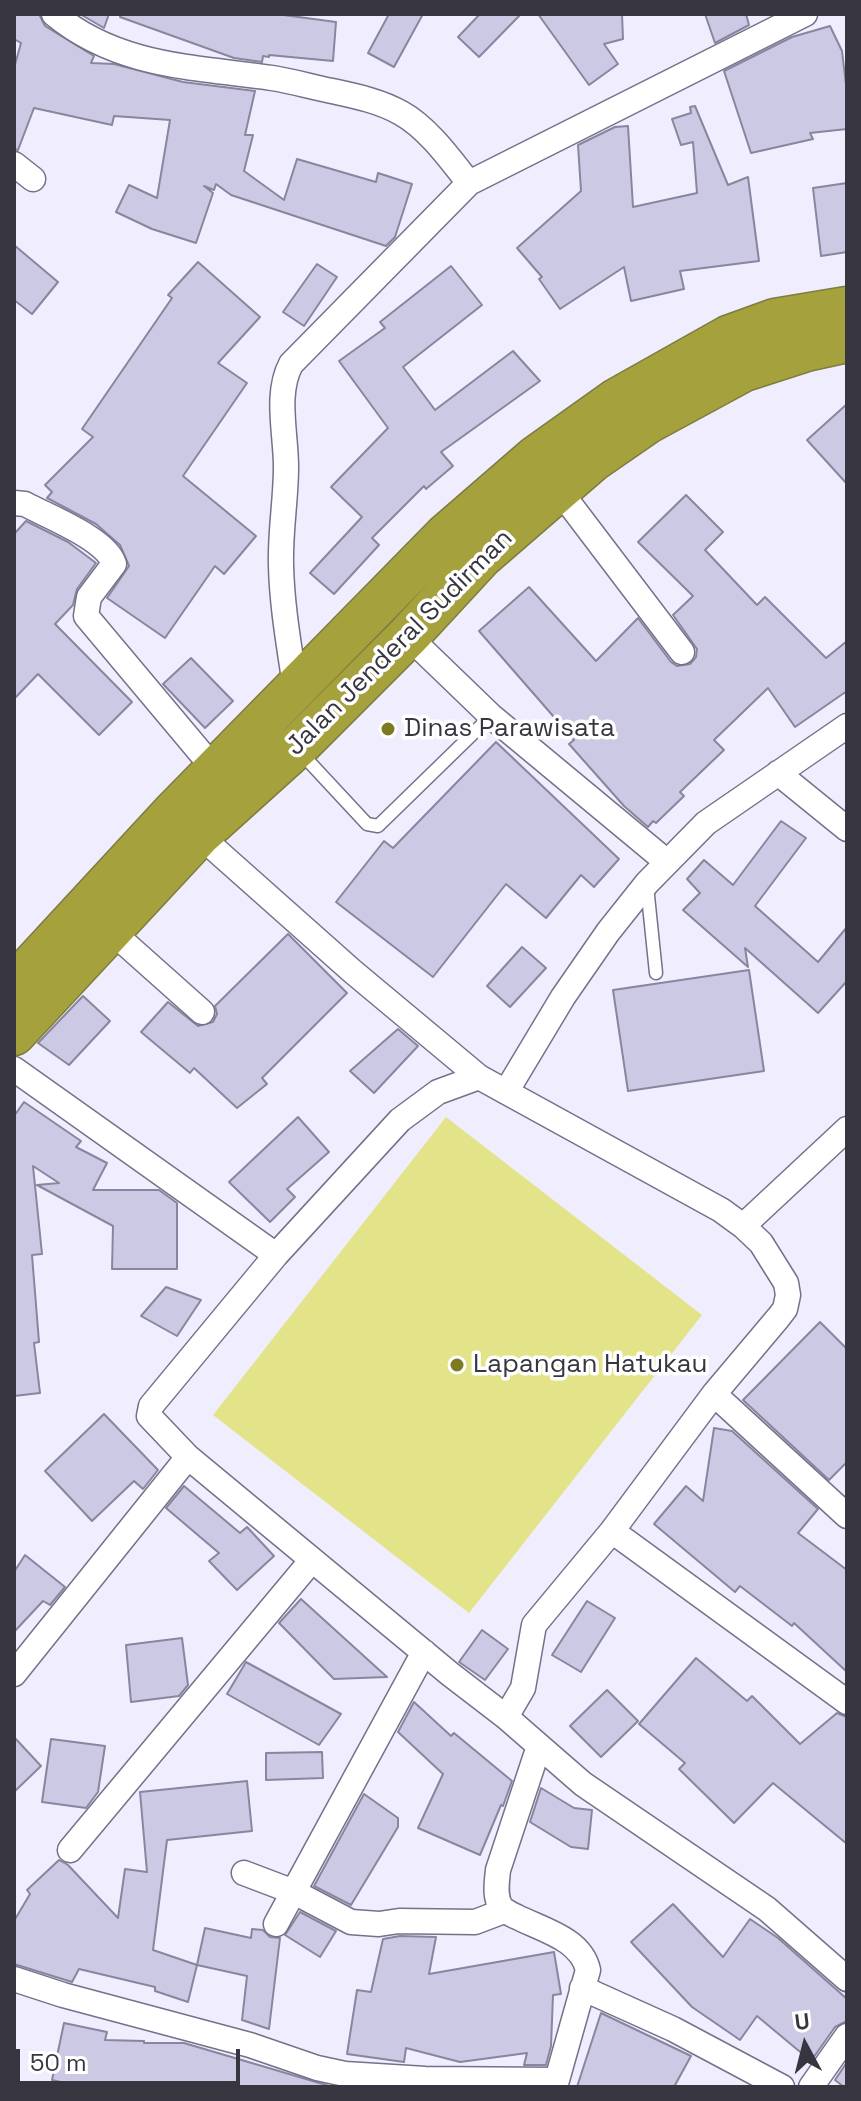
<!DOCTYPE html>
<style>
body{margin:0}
#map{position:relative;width:861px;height:2101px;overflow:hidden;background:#f0eefe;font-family:"Space Grotesk",sans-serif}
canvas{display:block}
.frame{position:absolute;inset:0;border:16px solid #373540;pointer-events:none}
.north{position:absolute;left:765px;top:2005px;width:80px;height:80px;-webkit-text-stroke:6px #fff;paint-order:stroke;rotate:353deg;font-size:22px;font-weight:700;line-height:32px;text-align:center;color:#373540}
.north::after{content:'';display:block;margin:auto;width:28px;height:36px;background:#373540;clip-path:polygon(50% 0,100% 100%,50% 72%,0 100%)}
.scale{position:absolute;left:16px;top:2049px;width:224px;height:36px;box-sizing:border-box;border:4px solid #373540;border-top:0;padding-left:10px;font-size:24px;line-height:28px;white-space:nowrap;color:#373540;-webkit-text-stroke:6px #fff;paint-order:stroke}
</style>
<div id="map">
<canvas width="861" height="2101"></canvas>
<div class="frame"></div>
<div class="north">U</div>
<div class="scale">50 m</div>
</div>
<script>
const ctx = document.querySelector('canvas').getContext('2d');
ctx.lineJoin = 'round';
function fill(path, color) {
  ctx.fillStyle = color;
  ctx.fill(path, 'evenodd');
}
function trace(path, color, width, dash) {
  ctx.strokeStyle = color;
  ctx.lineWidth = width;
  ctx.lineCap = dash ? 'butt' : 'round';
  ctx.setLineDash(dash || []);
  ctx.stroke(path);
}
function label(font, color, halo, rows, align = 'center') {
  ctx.font = font + ' "Space Grotesk",sans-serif';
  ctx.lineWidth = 7;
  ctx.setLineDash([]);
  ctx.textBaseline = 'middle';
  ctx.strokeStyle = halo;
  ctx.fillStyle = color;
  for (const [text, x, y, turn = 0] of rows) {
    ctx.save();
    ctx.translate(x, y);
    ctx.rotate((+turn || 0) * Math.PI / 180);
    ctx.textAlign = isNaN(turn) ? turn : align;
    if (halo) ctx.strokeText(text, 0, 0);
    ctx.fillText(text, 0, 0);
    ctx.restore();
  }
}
fill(new Path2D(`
 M446,1117L702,1315L469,1613L213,1415Z`), '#e3e389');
const building = new Path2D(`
 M14,14H39L45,26L94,56L91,63L114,64L183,82L255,91L245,135H253L244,171L284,200L297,159L376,182L378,173L412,184L395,237L386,246L231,195L216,184L214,190L204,186L213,193L196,243L152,229L116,212L129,185L157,198L170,120L114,116L112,125L34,108L18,150L14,149V68L21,43L14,39Z
 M80,14H109L104,28Z
 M121,14H276L336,22L333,61L269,55V57L263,56L262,62L234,58L120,17Z
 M389,14H423L394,67L368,53Z
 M480,14H521L479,57L458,37Z
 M538,14H622L623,39L604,44L618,64L589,85Z
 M705,14H746L749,25L715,43Z
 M830,26L842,51L847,93V129L810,133L813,139L751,153L724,71L792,37Z
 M695,106L728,185L748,177L759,261L680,271L684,289L631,301L624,267L560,309L539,279L542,277L517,248L581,191L578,145L615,127L628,126L633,207L697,193L693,142L681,145L672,119L691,113L690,107Z
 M847,183V252L821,256L813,188Z
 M14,245L58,282L32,314L14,300Z
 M198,262L260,317L218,363L247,383L183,476L256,536L224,574L215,566L165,638L107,598L129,566L120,545L96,524L47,498L52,492L45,485L93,437L82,429L172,298L168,295Z
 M317,264L337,277L304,326L283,312Z
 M451,266L482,305L403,367L435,410L513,351L540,381L441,452L453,466L426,489L424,486L372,538L379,545L334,594L310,573L362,517L331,487L388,428L339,361L385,328L380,322Z
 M847,404V484L807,440Z
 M686,495L723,532L705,550L757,605L765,597L826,658L847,641V691L795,727L768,688L714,740L724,750L680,792L684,796L656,823L653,821L648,827L624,806L569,744L574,740L479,631L529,587L596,661L638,618L671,662L677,666L690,664L696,657L697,649L673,615L693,596L638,542Z
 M26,521L68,542L96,563L77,589L73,605L55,624L132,702L99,735L38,674L14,699V534Z
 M191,658L233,701L205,728L163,684Z
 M496,742L619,859L594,887L581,875L546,918L506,884L433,977L336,902L384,841L393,848Z
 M781,821L806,838L755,906L818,962L847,927V981L818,1013L745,948L748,967L683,910L700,893L687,879L704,860L733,885Z
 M288,934L347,993L262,1078L267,1084L237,1108L194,1068L190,1073L141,1032L168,1002L198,1026L213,1022L217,1014L215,1006Z
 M522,947L546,968L510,1007L487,986Z
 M749,970L764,1071L628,1091L613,990Z
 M83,996L110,1021L69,1065L38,1043Z
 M398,1029L418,1046L374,1093L350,1071Z
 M24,1102L81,1141L76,1147L107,1163L93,1190H159L177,1203V1269H112L113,1226L37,1185L59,1183L33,1166L42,1254L32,1255L39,1342L34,1343L40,1393L14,1396V1116Z
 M298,1117L329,1152L287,1189L295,1197L270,1222L229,1182Z
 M166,1287L201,1300L177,1336L141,1316Z
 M820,1322L847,1349V1462L829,1480L743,1400Z
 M104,1414L158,1470L143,1489L134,1481L92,1521L45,1471Z
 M714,1428L732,1431L818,1509L798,1533L847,1570V1672L794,1623L792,1626L740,1586L735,1592L654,1524L686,1486L703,1501Z
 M184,1486L240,1533L247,1527L274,1556L237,1590L209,1561L219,1553L166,1508Z
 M25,1555L65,1587L50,1605L43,1601L14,1632V1572Z
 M301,1599L387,1677L334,1679L279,1623Z
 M587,1601L615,1618L581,1672L552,1655Z
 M482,1630L508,1649L485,1680L459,1662Z
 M182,1638L188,1685L179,1696L131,1702L126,1645Z
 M696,1658L747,1701L752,1696L800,1744L837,1713L847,1717V1844L773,1783L734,1823L679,1769L685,1763L639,1724Z
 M246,1662L341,1714L319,1745L227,1694Z
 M607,1690L638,1721L601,1757L570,1726Z
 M414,1702L451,1736L454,1733L512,1781L503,1806L501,1805L480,1855L418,1828L443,1774L398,1732Z
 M14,1737L41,1766L14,1792Z
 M51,1739L105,1746L98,1792L86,1808L42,1802Z
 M322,1752L323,1778L266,1780V1753Z
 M247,1781L252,1831L167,1840L153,1950L197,1965L188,2002L155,1991V1987L79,1969L72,1982L14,1964V1921L30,1894L27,1890L59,1860L68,1865L118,1918L125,1869L147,1872L140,1792Z
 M541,1788L574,1808L592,1810L588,1849L571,1847L530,1822Z
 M364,1794L398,1818V1827L351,1905L314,1886Z
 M673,1904L723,1957L750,1919L778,1938L847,1999V2021L835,2027L811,2061L757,2016L740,2040L692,2007L631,1942Z
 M300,1912L336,1931L320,1957L285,1935Z
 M205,1928L251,1938L252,1929L263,1930L270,1937L280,1938L269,2029L242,2020L247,1976L197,1965Z
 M400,1936L436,1937L429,1974L554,1952L561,1994L553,1995L551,2046L546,2065H524L527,2053L460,2062L406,2048L404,2062L347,2054L357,1990L371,1992L383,1939Z
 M601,2013L691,2056L674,2087H577Z
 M64,2023L107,2032L105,2040L144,2041V2043H184L333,2087H82L52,2080Z
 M847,2062V2087H844L835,2080Z`);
fill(building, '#ccc9e4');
trace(building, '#88869e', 2);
const lane = new Path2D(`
 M301,753L367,824L378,826L491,716
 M647,886L656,973`);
const street = new Path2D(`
 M54,14C118,67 194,67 272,78C292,81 312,87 332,91C355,96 380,101 401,113C428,128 450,159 469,183
 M14,164L33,179
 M559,490L682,652
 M14,503L25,504C47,516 107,539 114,564L89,597L86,616L216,771
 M408,636L491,716L667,862
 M296,693C290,650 282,609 281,565C280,532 286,499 286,467C286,433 275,394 291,364L469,183L805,14
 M778,773L847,829
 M199,835L352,971L479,1077L721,1210L743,1226L761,1243L786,1283L788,1295L785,1309L778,1318L714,1394L612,1531L534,1625L523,1688L506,1717
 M110,930L202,1012
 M14,1069L276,1255
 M479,1077L438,1092L400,1120L276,1255L151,1406L149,1416L188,1457L450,1674L506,1717L583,1784L767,1909L847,1979
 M506,1092L563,997L608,932L647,883L706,823L847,726
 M743,1226L847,1129
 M714,1394L847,1516
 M612,1531L847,1702
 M14,1674L188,1457
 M539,1746L498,1870C497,1882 494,1896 501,1907C505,1912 511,1914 517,1917C543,1930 581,1939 588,1970L555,2087
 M70,1850L312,1560
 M244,1873L294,1892L351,1922L379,1924L399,1921L475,1922L504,1911
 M276,1924L424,1652
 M14,1979L63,1995L250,2045L317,2068L345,2074L425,2079L557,2080
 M582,1988L673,2029L782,2087
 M811,2087L847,2036`);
const highway = new Path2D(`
 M14,985L173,813L446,535L536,457L616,400L728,337L775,320L847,308
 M14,1034L199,835L301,743L408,636L481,557L593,460L648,422L744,370L806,350L847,341`);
trace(lane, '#747189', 15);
trace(street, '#747189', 27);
trace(highway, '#7e7c3e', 45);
trace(lane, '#fff', 12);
trace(street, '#fff', 24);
trace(highway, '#a5a23d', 42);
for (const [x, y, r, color] of [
 [388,729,8,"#7d7a21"],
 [457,1365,8,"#7d7a21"]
]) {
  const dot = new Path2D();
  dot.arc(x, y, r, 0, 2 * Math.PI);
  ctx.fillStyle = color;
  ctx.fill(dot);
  trace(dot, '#fff', 3);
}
label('26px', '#373540', '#fff', [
 ["Jalan Jenderal Sudirman",400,643,-45]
]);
label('26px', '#373540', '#fff', [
 ["Dinas Parawisata",404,729],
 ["Lapangan Hatukau",473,1365]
], 'left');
</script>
